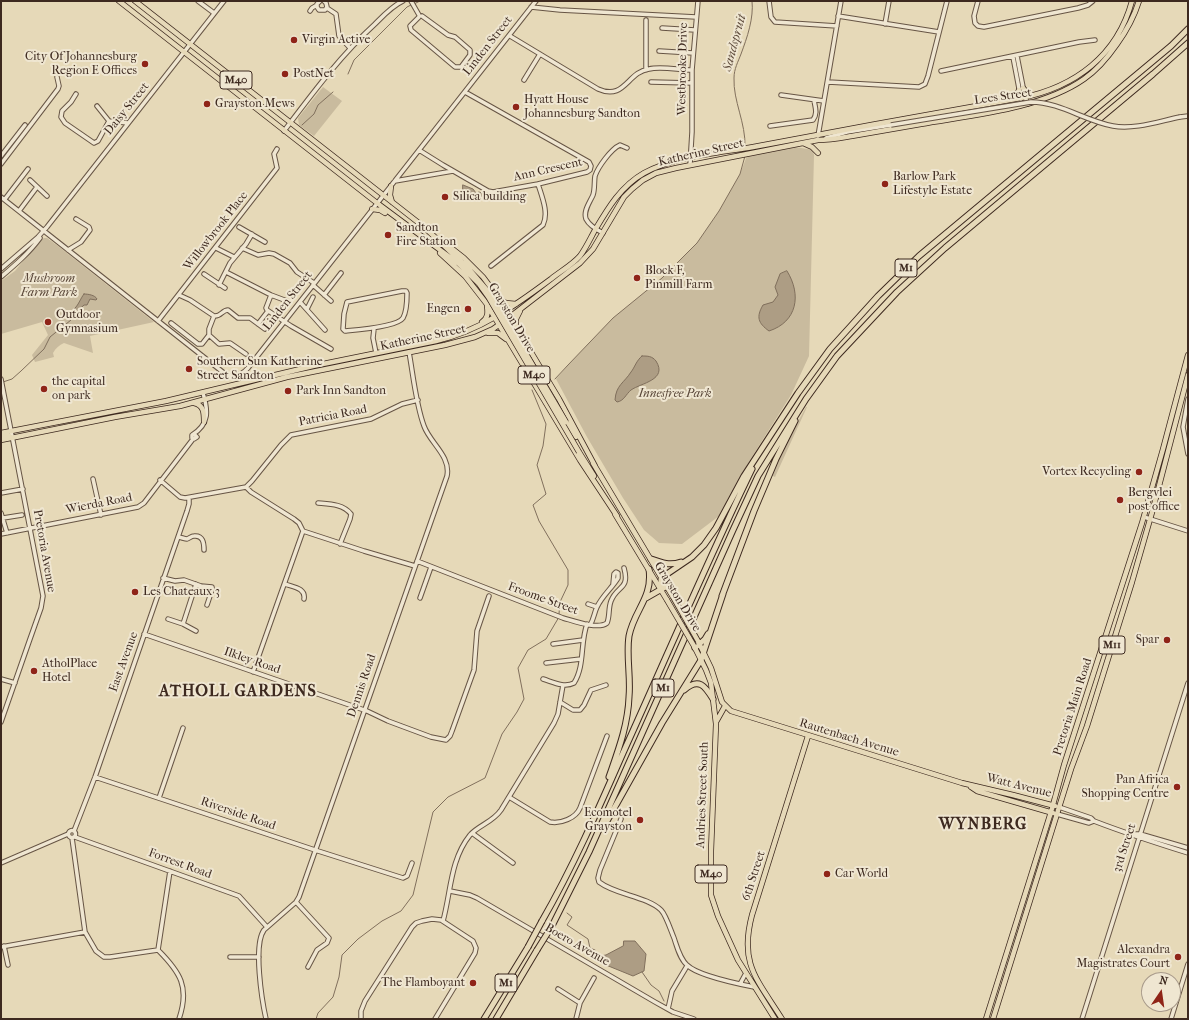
<!DOCTYPE html>
<style>
body{margin:0}
#map{position:relative;width:1189px;height:1020px;overflow:hidden;background:#e6d9b8;font-family:"IM FELL French Canon",serif}
canvas{display:block}
.frame{position:absolute;inset:0;border:2px solid #3d291f;pointer-events:none}
.north{position:absolute;left:1141px;top:972px;width:40px;height:40px;box-sizing:border-box;background:#efe6d1;border:1px solid #a89a8a;border-radius:50%;rotate:13deg;font-size:11px;font-weight:700;line-height:16px;text-align:center;color:#3d291f}
.north::after{content:'';display:block;margin:auto;width:14px;height:18px;background:#8f2418;clip-path:polygon(50% 0,100% 100%,50% 72%,0 100%)}
</style>
<div id="map">
<canvas width="1189" height="1020"></canvas>
<div class="frame"></div>
<div class="north">N</div>
</div>
<script>
const ctx = document.querySelector('canvas').getContext('2d');
ctx.lineJoin = 'round';
function fill(path, color) {
  ctx.fillStyle = color;
  ctx.fill(path, 'evenodd');
}
function trace(path, color, width, dash) {
  ctx.strokeStyle = color;
  ctx.lineWidth = width;
  ctx.lineCap = dash ? 'butt' : 'round';
  ctx.setLineDash(dash || []);
  ctx.stroke(path);
}
function label(font, color, halo, rows, align = 'center') {
  ctx.font = font + ' "IM FELL French Canon",serif';
  ctx.lineWidth = 4;
  ctx.setLineDash([]);
  ctx.textBaseline = 'middle';
  ctx.strokeStyle = halo;
  ctx.fillStyle = color;
  for (const [text, x, y, turn = 0] of rows) {
    ctx.save();
    ctx.translate(x, y);
    ctx.rotate((+turn || 0) * Math.PI / 180);
    ctx.textAlign = isNaN(turn) ? turn : align;
    if (halo) ctx.strokeText(text, 0, 0);
    ctx.fillText(text, 0, 0);
    ctx.restore();
  }
}
fill(new Path2D(`
 M323,87L342,101L314,136L299,125L298,118Z
 M795,147L813,150L814,155L809,356L791,395L750,460L719,516L682,544L659,543L644,530L623,498L587,437L556,379L568,365L613,318L662,278L697,243L719,211L740,174L745,161L747,156Z
 M44,238H47L58,246L154,322L90,336L93,353L64,343C59,345 56,348 53,353L54,357L35,362L32,355L48,335L42,322L1,334V281L15,271L40,240Z
 M806,407H807L775,477L771,475L785,445Z`), '#c9bb9e');
const water = new Path2D(`
 M463,185L473,189L476,193L479,192L484,194V198L482,199L480,196L476,197L475,195L473,196V197L471,196L470,191H463Z
 M787,271C802,295 797,322 769,331C758,323 756,317 763,305L773,302L778,295L775,287L780,274Z
 M84,294C88,294 95,295 97,299L96,300L90,299L87,305H84L72,316L73,310C79,305 80,299 84,294Z
 M642,356C648,356 652,356 656,361C668,380 641,383 631,390C626,394 624,401 617,402L615,400C616,385 624,383 631,372C635,367 636,361 642,356Z
 M624,941H635L646,954L644,971L633,976L606,965L600,956L606,955L623,946Z`);
fill(water, '#ad9d84');
trace(water, '#806f5c', 1);
trace(new Path2D(`
 M414,4L420,1
 M348,74L354,60L407,7L411,5
 M302,125L314,114L318,105L333,92
 M745,147C746,123 733,101 734,78C734,69 738,62 741,54C747,38 754,18 752,1
 M555,379L568,365L613,318L662,278L697,243L719,211L740,174L745,156
 M3,382L12,379L21,371L44,349L50,337L71,320L72,316
 M532,390L546,424L543,446L537,465L546,494L533,505L539,521L568,570V585L560,602L559,614
 M567,913L572,917L567,925L588,939L590,948L595,950
 M642,972L651,985L659,991L664,1001
 M316,1019L318,1013L333,997L339,977L342,955L358,939L382,921L401,911L413,895L433,812L448,797L485,778L502,734L517,712L524,699L518,668L528,650L546,639L559,617`), '#806f5c', 1);
const minor = new Path2D(`
 M198,1L214,13
 M320,1L317,4V7L319,10H325L327,7L326,3L324,1
 M411,1L419,15
 M769,1L771,17L775,22L837,26
 M978,1L974,16L975,23L978,26L984,27L1078,8L1088,5L1093,1
 M531,7L560,10L696,17
 M327,8L336,14L339,36L350,48
 M310,11L312,8L317,5
 M838,16L939,32
 M419,17L410,26L411,30L455,67H461L470,55V50L455,37L448,35L422,16
 M646,20V70
 M885,24L889,1
 M662,28L695,30
 M510,36L598,89C625,101 627,72 649,69C661,66 679,70 692,70
 M659,51L693,53
 M1017,56L1025,97L1028,104
 M1013,57L1021,99
 M941,71L1079,42L1095,40
 M524,80L540,54
 M651,82L692,83
 M828,82L919,87L925,84L928,76L947,1
 M76,94L71,102L62,111L61,117L65,123L94,143L98,141L109,121
 M781,95L824,101
 M97,106L109,121L128,123
 M1180,117L1188,116
 M770,126L813,120C818,113 815,107 814,100
 M284,131C312,94 340,56 375,24C383,16 392,6 403,1
 M818,136L841,1
 M826,138L847,132L891,125
 M419,150L443,165L488,191L493,192L538,184L587,172L590,170L591,166L589,162L465,92
 M1,156L25,125
 M1,164L58,89L59,86L57,77
 M690,165L692,132V70L698,1
 M30,180L47,196
 M395,181L453,171
 M1,197L224,373C233,378 241,376 248,368L536,1
 M5,199L28,169
 M19,211L37,187
 M239,227L265,242
 M603,233C597,230 589,225 586,219C583,211 590,202 593,195C595,189 594,182 595,176C598,167 611,149 620,145L627,148
 M216,248L234,257
 M242,248L258,255L269,253L274,254L290,263L297,272L314,283
 M68,250L81,242L90,230L89,227L76,219
 M491,266L543,225C549,213 542,197 538,184
 M1,269L38,237L47,227L224,1
 M226,272L271,295L287,301
 M204,274L225,288
 M1,277C15,265 29,253 40,238
 M219,285L230,263L246,244L252,234
 M313,285L331,301
 M402,291H406L407,293C407,300 407,311 403,318C397,327 356,330 345,331L343,329L344,314L347,302Z
 M179,295L190,300L214,316C221,317 222,310 228,310L238,318H250L265,329
 M271,295L266,308L267,310L291,326L331,349
 M324,295L341,273
 M300,302L325,330
 M307,309L313,297
 M214,316L209,329V335L219,344L230,343L246,354
 M158,321L277,168L274,154L277,149
 M171,323L198,344H202L209,335
 M258,324L268,311
 M374,329L373,338L376,353
 M1,379L43,596L41,608L30,639L1,722
 M1188,399L1183,427L1188,454
 M194,434L197,437L194,439L192,438V435C210,424 208,410 203,393
 M93,479L101,515
 M160,480L180,497L185,498L246,487L252,481L281,445L291,435L371,419L402,404L418,400
 M246,487L251,492L294,519L299,523L303,531L364,551L415,566
 M1,493L23,489
 M318,503C330,504 343,504 351,514L350,519L340,544
 M1,513L7,533
 M1144,517L1188,531
 M3,518L22,515
 M1,534L138,507L144,503L193,439
 M178,537C180,537 185,539 187,539C190,538 191,536 194,536C203,535 204,543 204,550
 M417,561L563,618C574,621 598,630 607,623C610,616 608,609 611,601C617,585 630,590 624,568
 M163,578L175,581L184,580L201,586L212,587V590L207,605
 M285,584C293,587 306,588 304,599
 M420,598L431,567
 M588,604L597,607
 M168,619L183,624L196,631
 M183,624L196,584
 M590,625C594,619 594,613 597,607C602,596 612,588 618,578V573L616,572L614,574L613,584
 M144,634L367,711L388,721L431,737L446,740L450,736L452,731L474,670L477,631L489,596
 M553,644L583,640
 M546,663L581,659
 M253,672L303,531
 M1,679L15,683
 M543,679C553,682 564,688 574,683C585,666 580,643 587,624
 M560,702L573,710H580L584,705L591,690L606,685
 M95,777L315,850L403,878L407,876L412,863
 M509,797L550,822C561,824 576,818 580,808L607,736
 M159,798L183,728
 M1059,807L1091,818L1094,821C1125,833 1156,843 1188,853
 M1057,814L1089,823L1094,821
 M621,819L600,870L598,878L599,882C616,895 646,896 661,910C666,915 671,931 674,938C677,947 680,959 687,965C698,976 739,984 754,987
 M68.5 834a3.5 3.5 0 1 1 7 0a3.5 3.5 0 1 1-7 0Z
 M74,831L95,777L187,511L189,504V498
 M472,833L513,863
 M1133,834H1140L1188,848
 M75,837L239,896L267,927
 M72,838L85,932L96,951L104,957H110L158,950
 M1,863L68,834
 M170,871L158,950C180,972 190,987 179,1019
 M450,891L470,895L477,898L655,1002L673,1012L694,1019
 M296,902L329,938L327,943L317,950L308,967
 M443,921C451,892 450,860 470,835C479,825 493,822 501,810L554,723L558,714L563,685
 M4,946L8,965
 M1,947L85,932
 M230,957H259
 M740,984L746,973
 M558,989L580,1003
 M668,1009L672,991L687,966
 M266,1019C262,1001 253,945 264,930L296,902L299,897L447,476C451,456 430,443 424,426C416,405 413,374 409,352
 M361,1019V1011L365,1001L412,927L416,923L422,921L432,919L441,920L473,941L476,948L475,953L435,1019
 M576,1019L580,1003L594,978
 M1082,1019L1188,683
 M1171,1019L1188,964`);
const major = new Path2D(`
 M119,1L377,203L459,264L479,284L489,298
 M135,1L424,227L468,268L492,296
 M1023,88L1028,93L1032,95
 M1012,98L1016,96L1019,90
 M803,143L812,147L818,153
 M391,186L390,195L392,202
 M372,209L380,210L385,213
 M445,243L464,258L483,277L498,297L559,399L595,466
 M440,253L465,276L486,303L580,460L617,516
 M501,300L506,303L516,304
 M482,322C488,318 488,313 487,306
 M516,326V319L520,311
 M488,333H498L506,339
 M194,403C204,405 204,413 204,422
 M566,422L576,437
 M1,433L166,401L313,366L436,341C480,331 516,305 551,279C561,271 572,265 580,256C586,248 590,239 595,230C608,208 621,186 644,173C675,156 718,153 753,147C842,130 932,114 1021,98C1075,87 1117,56 1132,1
 M1,436L8,435L12,438
 M1,440L115,417L180,406L287,377L445,345L475,337L493,329L510,317L580,263L593,249L624,197L632,189L643,180L656,173L676,168L818,140C830,140 840,138 852,136C875,132 898,128 921,124C972,115 1041,109 1084,79C1097,70 1108,57 1117,44C1127,30 1134,17 1139,1
 M579,452L594,476
 M593,463L673,597
 M615,514L667,600
 M698,641L711,668L722,702L731,711L962,783L1013,795L1055,806
 M694,646L706,670L711,683L716,724L711,851V895L718,916L738,960L775,1019
 M716,722L725,706
 M971,787L977,791L1053,813
 M782,1019C757,979 739,964 752,915L808,736
 M986,1019L1051,812L1064,765L1142,523L1163,449L1188,355
 M993,1019L1071,769L1087,726L1132,582L1153,509L1188,375`);
const highway = new Path2D(`
 M651,559C662,563 670,566 681,562
 M661,589V579L664,576L692,557L704,545L716,528L744,476L798,393L830,349L878,296L919,256L1171,46L1188,29
 M722,596L754,511L776,459L795,421
 M646,598L667,586
 M695,648L705,639L708,634
 M684,690C699,677 705,686 713,699
 M609,777C618,751 628,725 629,697C631,677 626,656 629,636C634,610 653,598 649,569
 M607,821L662,723L701,660L723,594
 M542,921C573,867 598,810 623,753C666,658 707,562 752,469
 M552,926L589,852L733,530L758,476L806,399L837,356L897,292L945,248L1153,74L1188,43
 M484,1019L528,947
 M496,1019L537,950`);
trace(minor, '#675545', 5.5);
trace(major, '#3d291f', 6);
trace(highway, '#3d291f', 7);
trace(minor, '#efe6d1', 3.5);
trace(major, '#e6d9b8', 4.5);
trace(highway, '#e6d9b8', 5);
const minorBridge = new Path2D(`
 M891,125L1031,102C1060,102 1085,121 1113,126C1134,130 1160,121 1180,117`);
const majorBridge = new Path2D(`
 M492,296L566,422
 M489,298L579,452
 M673,597L698,641
 M667,600L694,646`);
const highwayBridge = new Path2D(`
 M528,947L542,921
 M537,950L552,926`);
trace(minorBridge, '#675545', 5.5, []);
trace(majorBridge, '#3d291f', 6, []);
trace(highwayBridge, '#3d291f', 7, []);
trace(minorBridge, '#efe6d1', 3.5);
trace(majorBridge, '#e6d9b8', 4.5);
trace(highwayBridge, '#e6d9b8', 5);
for (const [x, y, r, color] of [
 [294,40,4,"#8f2418"],
 [145,64,4,"#8f2418"],
 [285,74,4,"#8f2418"],
 [207,104,4,"#8f2418"],
 [516,107,4,"#8f2418"],
 [885,184,4,"#8f2418"],
 [445,197,4,"#8f2418"],
 [388,235,4,"#8f2418"],
 [637,278,4,"#8f2418"],
 [468,309,4,"#8f2418"],
 [48,322,4,"#8f2418"],
 [189,369,4,"#8f2418"],
 [44,389,4,"#8f2418"],
 [288,391,4,"#8f2418"],
 [1139,472,4,"#8f2418"],
 [1120,500,4,"#8f2418"],
 [135,592,4,"#8f2418"],
 [1167,640,4,"#8f2418"],
 [34,671,4,"#8f2418"],
 [1177,787,4,"#8f2418"],
 [640,820,4,"#8f2418"],
 [827,874,4,"#8f2418"],
 [1178,957,4,"#8f2418"],
 [473,983,4,"#8f2418"]
]) {
  const dot = new Path2D();
  dot.arc(x, y, r, 0, 2 * Math.PI);
  ctx.fillStyle = color;
  ctx.fill(dot);
  trace(dot, '#efe6d1', 1.5);
}
for (const [x, y, w] of [
 [236,80,32],
 [906,268,22],
 [534,375,32],
 [1112,645,26],
 [663,688,22],
 [711,874,32],
 [506,983,22]
]) {
  const box = new Path2D();
  box.roundRect(x - w / 2, y - 9, w, 18, 3);
  ctx.fillStyle = '#efe6d1';
  ctx.fill(box);
  trace(box, '#3d291f', 1);
}
label('bold 11px', '#3d291f', null, [
 ["M40",236,80],
 ["M1",906,268],
 ["M40",534,375],
 ["M11",1112,645],
 ["M1",663,688],
 ["M40",711,874],
 ["M1",506,983]
]);
label('12px', '#3d291f', '#efe6d1', [
 ["Virgin Active",302,40],
 ["City Of Johannesburg",137,57,"right"],
 ["Region E Offices",137,71,"right"],
 ["PostNet",293,74],
 ["Hyatt House",524,100],
 ["Johannesburg Sandton",524,114],
 ["Grayston Mews",215,104],
 ["Barlow Park",893,177],
 ["Lifestyle Estate",893,191],
 ["Silica building",453,197],
 ["Sandton",396,228],
 ["Fire Station",396,242],
 ["Block F,",645,271],
 ["Pinmill Farm",645,285],
 ["Engen",460,309,"right"],
 ["Outdoor",56,315],
 ["Gymnasium",56,329],
 ["Southern Sun Katherine",197,362],
 ["Street Sandton",197,376],
 ["the capital",52,382],
 ["on park",52,396],
 ["Park Inn Sandton",296,391],
 ["Vortex Recycling",1131,472,"right"],
 ["Bergvlei",1128,493],
 ["post office",1128,507],
 ["Les Chateaux 3",143,592],
 ["Spar",1159,640,"right"],
 ["AtholPlace",42,664],
 ["Hotel",42,678],
 ["Pan Africa",1169,780,"right"],
 ["Shopping Centre",1169,794,"right"],
 ["Ecomotel",632,813,"right"],
 ["Grayston",632,827,"right"],
 ["Car World",835,874],
 ["Alexandra",1170,950,"right"],
 ["Magistrates Court",1170,964,"right"],
 ["The Flamboyant",465,983,"right"]
], 'left');
label('12px', '#3d291f', '#efe6d1', [
 ["Linden Street",488,46,-52],
 ["Westbrooke Drive",683,69,-89],
 ["Lees Street",1003,97,-8],
 ["Daisy Street",127,109,-51],
 ["Katherine Street",701,153,-13],
 ["Ann Crescent",548,170,-13],
 ["Willowbrook Place",216,231,-52],
 ["Linden Street",288,301,-52],
 ["Grayston Drive",511,318,59],
 ["Katherine Street",423,338,-12],
 ["Patricia Road",333,416,-11],
 ["Wierda Road",99,504,-11],
 ["Pretoria Avenue",44,551,80],
 ["Grayston Drive",677,597,59],
 ["Froome Street",543,599,20],
 ["Ilkley Road",252,661,19],
 ["East Avenue",124,662,-70],
 ["Dennis Road",362,686,-71],
 ["Pretoria Main Road",1073,707,-72],
 ["Rautenbach Avenue",849,738,17],
 ["Watt Avenue",1019,786,14],
 ["Andries Street South",703,795,-88],
 ["Riverside Road",238,814,19],
 ["3rd Street",1125,848,-72],
 ["Forrest Road",180,864,20],
 ["6th Street",754,876,-72],
 ["Boero Avenue",577,945,30]
]);
label('italic 12px', '#594638', '#efe6d1', [
 ["Mushroom",49,279],
 ["Farm Park",49,293],
 ["Innesfree Park",675,394]
]);
label('italic 13px', '#5f4c3d', '#efe6d1', [
 ["Sandspruit",735,43,-75]
]);
ctx.letterSpacing = '1px';
label('bold 16px', '#3d291f', '#efe6d1', [
 ["ATHOLL GARDENS",238,692],
 ["WYNBERG",983,825]
]);
ctx.letterSpacing = '0px';
</script>
